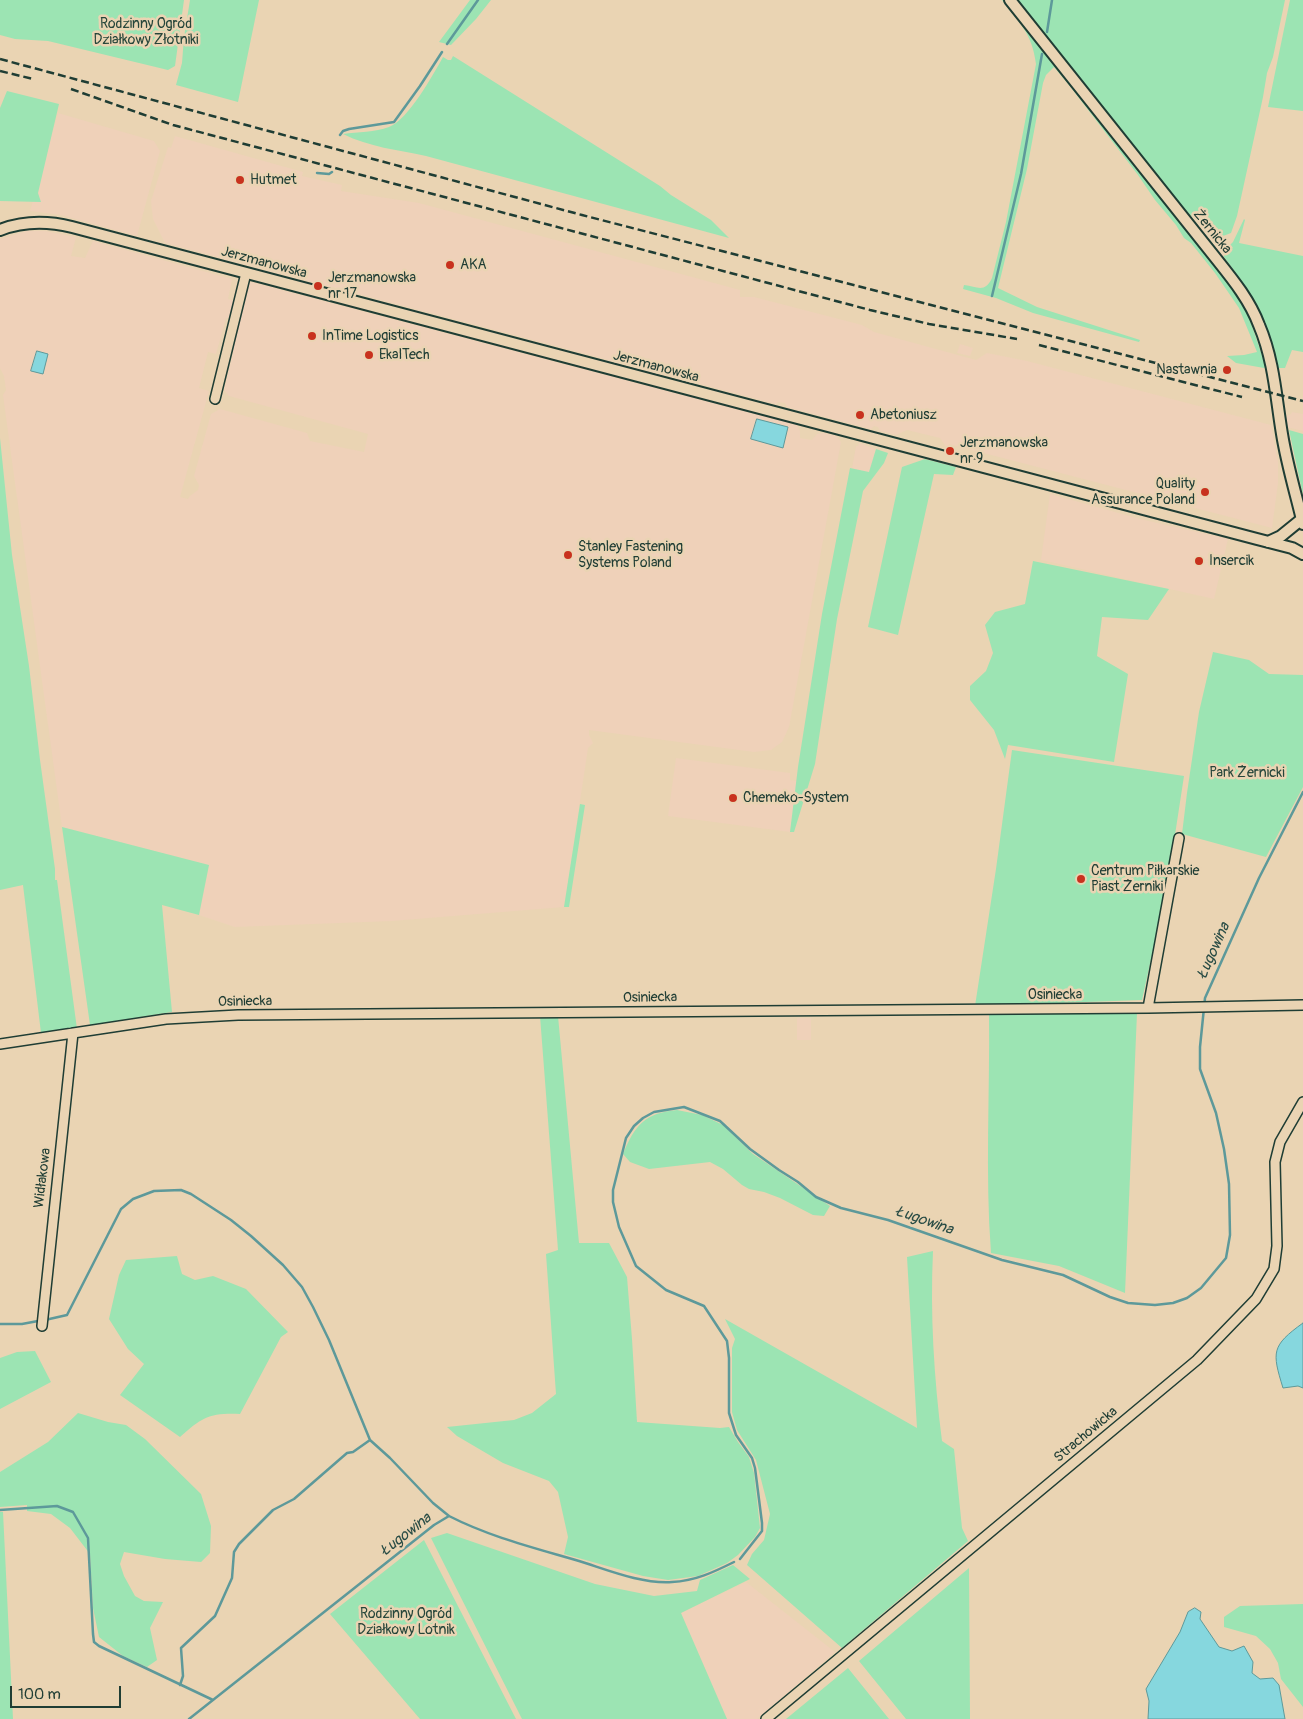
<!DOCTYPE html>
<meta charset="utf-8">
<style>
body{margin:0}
#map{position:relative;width:1303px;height:1719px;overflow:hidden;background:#ead4b3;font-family:Pangolin,sans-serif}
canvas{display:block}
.scale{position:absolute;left:10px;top:1686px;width:111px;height:22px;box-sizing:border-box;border:2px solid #1f3d34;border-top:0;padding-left:6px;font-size:15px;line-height:18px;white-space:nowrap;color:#1f3d34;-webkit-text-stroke:4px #ead4b3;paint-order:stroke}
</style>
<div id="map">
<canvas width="1303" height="1719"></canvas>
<div class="scale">100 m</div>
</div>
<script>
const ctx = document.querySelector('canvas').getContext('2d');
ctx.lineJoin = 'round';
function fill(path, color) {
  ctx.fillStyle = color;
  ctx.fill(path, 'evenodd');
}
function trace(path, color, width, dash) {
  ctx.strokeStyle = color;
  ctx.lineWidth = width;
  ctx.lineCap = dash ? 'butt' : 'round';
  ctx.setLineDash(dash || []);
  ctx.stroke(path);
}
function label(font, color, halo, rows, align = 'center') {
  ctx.font = font + ' Pangolin,sans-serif';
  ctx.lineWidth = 5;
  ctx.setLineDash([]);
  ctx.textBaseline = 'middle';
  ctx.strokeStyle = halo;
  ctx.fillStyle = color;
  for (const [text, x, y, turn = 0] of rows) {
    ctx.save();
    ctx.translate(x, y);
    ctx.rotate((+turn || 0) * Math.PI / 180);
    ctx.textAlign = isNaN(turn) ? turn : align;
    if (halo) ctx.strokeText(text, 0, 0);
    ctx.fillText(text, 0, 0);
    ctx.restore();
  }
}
fill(new Path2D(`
 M58,113L154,141L160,151L137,236L61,215L30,211Z
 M175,136L303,172L302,176L342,185L341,191L419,203L740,290V297H754L862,325L874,332L976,360L987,353L1027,361L1271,425L1278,462V483L1272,528L949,444L947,448L940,438L907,430L896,435L880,431L878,427L874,426L871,429L787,407L785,403L778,402L776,404L165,243L153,219L151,201L168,147L171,148Z
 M27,231H45L76,237L71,256L85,258L93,241L232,279L228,299L234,301L229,318H226L216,354L208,352L199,388L209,391L180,497L188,499L190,496L198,490L199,485L194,476L211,414L220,409L307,433L310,441L364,452L368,434L229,396L224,390L233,354V349L243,305L248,285L251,282L797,425L800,431V438L812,440L817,434L824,433L836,436L841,442L789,727L782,742L771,750L754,752L589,730V735L593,743L588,748L564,907L392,921L235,927L199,915L209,865L62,827L3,395L6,390L4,376L0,368V239Z
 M960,344L973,348L970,356L957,353Z
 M1292,412L1303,414V431L1287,427L1285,417L1291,414Z
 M859,443L876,449L869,473L852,468L856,446H858Z
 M1050,494L1140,519L1228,539L1214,599L1041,560Z
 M676,758L790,773V780L797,781L790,832L668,816Z
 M797,1018H811V1040H797Z
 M746,1582L835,1652L757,1719H727L681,1613Z`), '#efd1b9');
fill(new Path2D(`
 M0,0H184L175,66L168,70L48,41L15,39L0,35Z
 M190,0H259L238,102L176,85L182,63L184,37Z
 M470,0H491L476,19L451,45L439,42Z
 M1002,0H1006L1043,49L1234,287L1251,317L1250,320L1266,367L1264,368L1236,363L1227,356L1244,355L1257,352L1239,308L1215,273L1191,243L1184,238L1176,225L1155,200L1138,175L1069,85L1054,67L1046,75L1043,83L1027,169L998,288L1037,307L1140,340L1139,342L1033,313L996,298L963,289L964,285C978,287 985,293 992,278L1006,222L1036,64C1032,33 1020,24 1002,0Z
 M1015,0H1285L1273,57L1267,73L1263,97L1237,216L1231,233L1223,236H1213L1180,206Z
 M1290,0H1303V111L1268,107Z
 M453,56L660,186L671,195L711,220L729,238L426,156C398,150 369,147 343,134C358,132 375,132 389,127C408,120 433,75 443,57L448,60H451Z
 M7,91L59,104L38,193L41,202L0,201V108Z
 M1244,219L1245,220L1239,243L1303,256V352L1292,350L1285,368H1278C1268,320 1253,296 1224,257V251L1233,242Z
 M1289,430L1303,434V495Z
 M0,438L12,555L29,666L40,760L55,869V880H57L77,1029L41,1033L23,885L0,890Z
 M876,449L888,453L884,463L863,491L837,619L815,764L794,832H790L798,767L822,614L850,468L869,472Z
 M925,459L956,467L953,475L934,474L898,635L868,627L902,467Z
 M1033,561L1169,589L1148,620L1102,617L1097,656L1128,674L1114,762L1008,745L1005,759L994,730L970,700V686L986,671L993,653L985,625L995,612L1025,604Z
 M1213,652L1249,660L1269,674L1303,675V787L1266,857L1182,834L1187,793L1199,712Z
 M1012,750L1184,776L1167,887L1142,1000L975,1006L996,869Z
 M580,804L585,805L569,907H564Z
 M62,827L209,865L199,915L162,905L172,1012L90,1025Z
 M989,1013H1137L1125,1293L1059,1266L991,1253C985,1173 990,1093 989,1013Z
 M540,1016H558L579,1243H609L627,1277L632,1339L637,1422L720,1428L729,1427L738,1442L749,1457L754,1473L760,1528L755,1537L738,1555L727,1563L698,1576L668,1580L643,1576L564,1554L568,1537L558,1492L549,1481L503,1463L457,1436L447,1427L514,1420L532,1413L556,1394L546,1254L558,1250Z
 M677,1110L702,1115L723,1125L753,1154L830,1206L824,1216L813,1215L780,1198L764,1192L749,1189L742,1185L723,1169L710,1162L649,1169L630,1162L623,1154C635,1125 645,1113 677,1110Z
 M933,1251C930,1314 934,1378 942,1441L954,1449L962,1528L968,1541L842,1648L747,1565L752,1554L764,1540L770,1514L756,1460L737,1430L732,1412V1348L735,1339L725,1319L917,1428L907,1257Z
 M177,1256L182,1274L195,1280L213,1276L246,1289L288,1332L281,1337L240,1414C209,1413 203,1417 180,1437L120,1395L144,1364L128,1349L109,1319L119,1275L126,1260Z
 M35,1351L51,1382L0,1409V1358L17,1352Z
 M78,1413L108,1422L126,1425L145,1439L201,1494L211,1526L210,1553L201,1562L165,1559L124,1552L120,1564L124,1576L135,1596L144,1601L163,1602L150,1628L157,1660L147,1667L123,1656L99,1637L93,1608L90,1554L70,1528L51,1514L27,1511V1505L0,1507V1472L48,1442Z
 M0,1512H3L13,1719H0Z
 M447,1533L595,1584L654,1596L697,1591L700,1580L733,1565L750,1579L681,1613L727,1719H522L431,1538Z
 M424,1540L516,1719H420L330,1614Z
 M969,1568L970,1719H906L859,1661Z
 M1303,1604V1707L1281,1679L1278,1663L1270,1649L1256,1636L1224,1627V1617L1240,1606Z
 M848,1668L889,1719H786Z`), '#9ce4b3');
const water = new Path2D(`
 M37,351L48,354L43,374L31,371Z
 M757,419L788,427L783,448L751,439Z
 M1303,1323V1388L1298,1386L1283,1388C1272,1352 1271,1346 1303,1323Z
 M1195,1608L1201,1612L1200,1619L1219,1647L1232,1651L1244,1646L1253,1662L1252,1673L1260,1679L1273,1678L1279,1685L1285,1719H1148L1149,1701L1146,1689L1180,1632L1188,1612Z`);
fill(water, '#86d7de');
trace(water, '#5d999a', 1);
trace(new Path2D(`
 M1047,32L1052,0
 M447,44L478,0
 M340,135L343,131L349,129L394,122L420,86L442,52
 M317,173L329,174L332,172
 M992,296L1021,174L1042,54
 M45,1320L67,1315L121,1209L133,1199L154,1191L181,1190L191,1194L231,1220L251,1236L283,1265L302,1287L313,1307L329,1340L370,1440L390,1458L433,1503L449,1516
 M0,1324H22L38,1321
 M0,1510L57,1506L73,1512L88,1538L93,1634L94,1642L99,1646L213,1700
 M740,1559L762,1531V1523L755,1468L752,1458L736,1435L729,1413V1358L727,1341L704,1306L666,1290L636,1266L619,1227L613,1202V1190L626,1138L634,1126L643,1118L654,1112L684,1107L720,1121L750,1149L779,1170L798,1182L816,1197L841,1208L888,1220L1002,1260L1063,1275L1110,1297L1128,1303L1155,1305L1173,1303L1187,1298L1201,1288L1226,1258L1230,1235L1229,1184L1224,1149L1216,1113L1200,1069V1047L1205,998L1259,878L1303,792
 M180,1685L183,1676L181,1648L215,1616L232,1578L234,1552L239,1544L273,1510L294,1499L347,1453L353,1452L370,1440
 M189,1719L434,1525L449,1516C490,1537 535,1548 579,1561C608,1570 641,1584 672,1582C695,1581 714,1572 734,1562`), '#5d999a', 2.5);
const minor = new Path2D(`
 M215,399L246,273
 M1148,1008L1179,838
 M0,1044L166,1019L238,1015L1148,1008L1303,1005
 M42,1326L73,1033
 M766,1719L1197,1360L1256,1299L1274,1269L1277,1246L1275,1162L1280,1142L1303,1102`);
const tertiary = new Path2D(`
 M1010,0L1218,261C1234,281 1250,301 1259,325C1274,360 1276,398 1282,434C1287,465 1296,494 1303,524
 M0,230C23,221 48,221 72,227L1257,539L1292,548L1303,554
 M1268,542L1281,536L1302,519`);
trace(minor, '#1f3d34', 12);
trace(tertiary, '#1f3d34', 14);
trace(minor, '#ead4b3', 9);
trace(tertiary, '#ead4b3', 10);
trace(new Path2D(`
 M0,59L582,215L1303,401
 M0,71L33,79
 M71,89L173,125L870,310L929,324L1017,339
 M1039,345L1242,397`), '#1f3d34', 2.5, [8, 4]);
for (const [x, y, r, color] of [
 [240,180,5,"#c8321e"],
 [450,265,5,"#c8321e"],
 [318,286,5,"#c8321e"],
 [312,336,5,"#c8321e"],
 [369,355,5,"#c8321e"],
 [1227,370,5,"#c8321e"],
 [860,415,5,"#c8321e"],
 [950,451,5,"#c8321e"],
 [1205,492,5,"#c8321e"],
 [568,555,5,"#c8321e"],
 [1199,561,5,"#c8321e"],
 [733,798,5,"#c8321e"],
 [1081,879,5,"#c8321e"]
]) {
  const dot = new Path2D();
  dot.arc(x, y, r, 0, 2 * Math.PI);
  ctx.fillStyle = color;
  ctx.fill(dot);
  trace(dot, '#ead4b3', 2);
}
label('14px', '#25453a', '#ead4b3', [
 ["Rodzinny Ogród",146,24],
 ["Działkowy Złotniki",146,40],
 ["Park Żernicki",1247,773],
 ["Rodzinny Ogród",406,1614],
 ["Działkowy Lotnik",406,1630]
]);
label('14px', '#1f3d34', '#ead4b3', [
 ["Hutmet",250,180],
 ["AKA",460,265],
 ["Jerzmanowska",328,278],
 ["nr 17",328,294],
 ["InTime Logistics",322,336],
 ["EkalTech",379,355],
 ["Nastawnia",1217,370,"right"],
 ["Abetoniusz",870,415],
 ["Jerzmanowska",960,443],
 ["nr 9",960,459],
 ["Quality",1195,484,"right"],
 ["Assurance Poland",1195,500,"right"],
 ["Stanley Fastening",578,547],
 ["Systems Poland",578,563],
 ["Insercik",1209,561],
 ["Chemeko-System",743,798],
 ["Centrum Piłkarskie",1091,871],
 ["Piast Żerniki",1091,887]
], 'left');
label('14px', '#1f3d34', '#ead4b3', [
 ["Żernicka",1212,232,51],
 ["Jerzmanowska",264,263,15],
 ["Jerzmanowska",656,367,15],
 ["Osiniecka",1055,995],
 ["Osiniecka",650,998,-1],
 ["Osiniecka",245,1002,-1],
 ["Widłakowa",43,1178,-83],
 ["Strachowicka",1086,1435,-40]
]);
label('italic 15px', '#294c45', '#ead4b3', [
 ["Ługowina",1214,951,-66],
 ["Ługowina",924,1221,19],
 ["Ługowina",406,1535,-38]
]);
</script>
